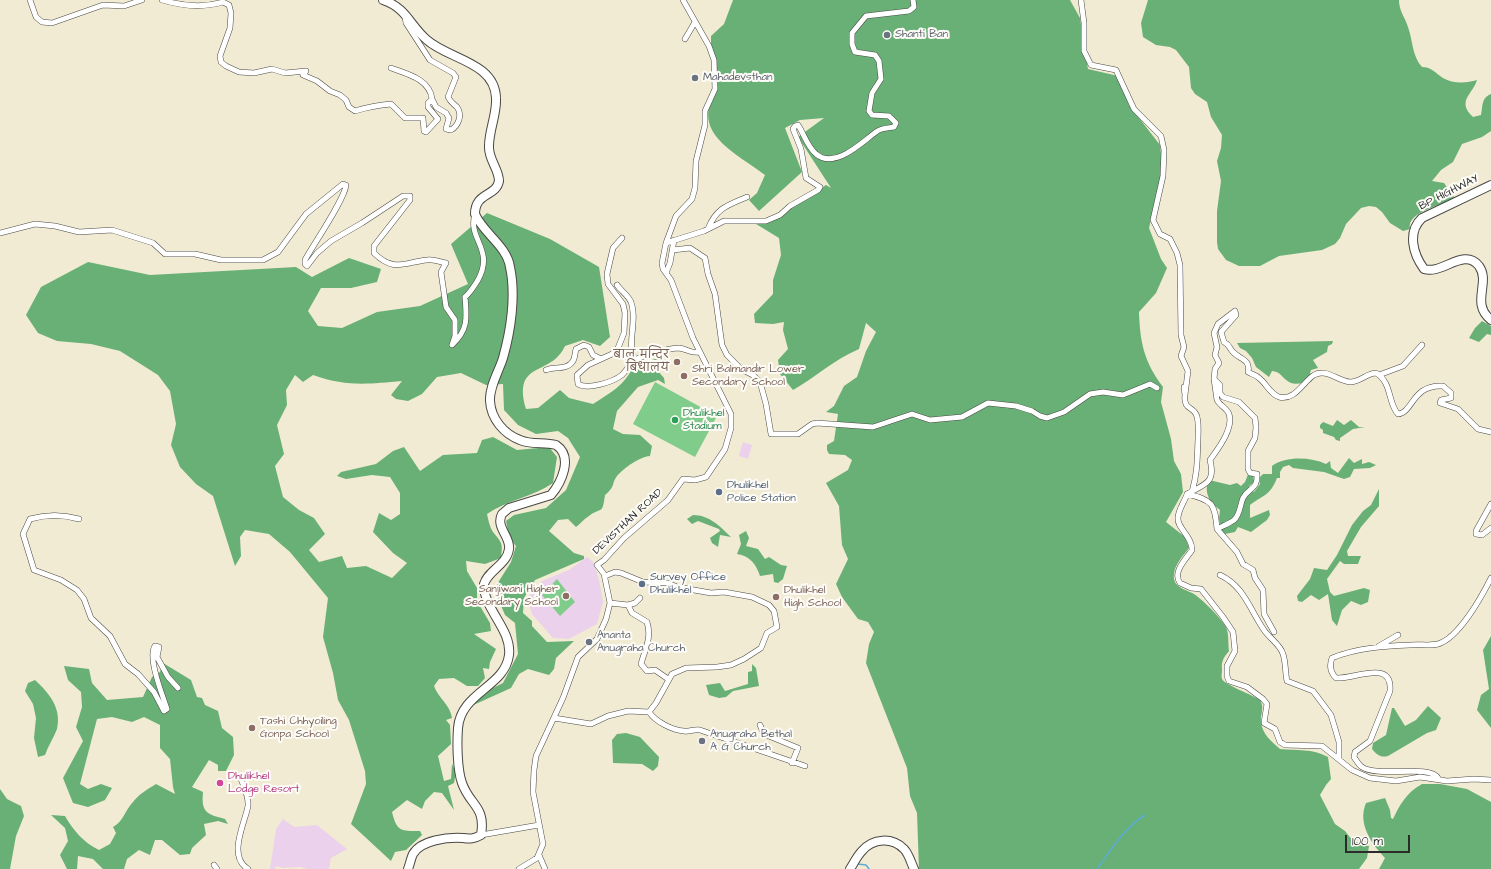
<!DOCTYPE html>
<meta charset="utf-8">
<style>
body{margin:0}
#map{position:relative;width:1491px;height:869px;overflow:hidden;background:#f2ebd4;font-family:"Architects Daughter",sans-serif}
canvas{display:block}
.scale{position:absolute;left:1345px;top:835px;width:65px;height:18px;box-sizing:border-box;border:2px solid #2b2b2b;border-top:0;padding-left:5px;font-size:12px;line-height:14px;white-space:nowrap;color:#2b2b2b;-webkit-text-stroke:3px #fdfcf7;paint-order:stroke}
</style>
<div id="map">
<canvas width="1491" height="869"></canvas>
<div class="scale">100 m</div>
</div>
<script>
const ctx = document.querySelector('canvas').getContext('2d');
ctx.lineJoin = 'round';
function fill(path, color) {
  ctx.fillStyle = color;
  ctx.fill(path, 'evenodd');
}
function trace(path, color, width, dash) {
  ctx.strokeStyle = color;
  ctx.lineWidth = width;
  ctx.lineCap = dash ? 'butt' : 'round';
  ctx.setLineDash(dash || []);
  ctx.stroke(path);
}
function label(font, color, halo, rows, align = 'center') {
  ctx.font = font + ' "Architects Daughter","Playpen Sans Deva",sans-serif';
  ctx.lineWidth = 4;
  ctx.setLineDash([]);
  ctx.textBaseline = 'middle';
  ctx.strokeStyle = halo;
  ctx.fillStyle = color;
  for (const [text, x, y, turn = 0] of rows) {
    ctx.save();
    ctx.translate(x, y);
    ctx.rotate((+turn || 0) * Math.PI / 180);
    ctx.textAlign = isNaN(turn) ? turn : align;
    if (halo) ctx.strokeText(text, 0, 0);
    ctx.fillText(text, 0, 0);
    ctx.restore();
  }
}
fill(new Path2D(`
 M743,442L752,445L748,459L739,456Z
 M587,557L594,563L600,584L603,602L597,624L569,639L553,638L532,614L528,601L532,591L542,581L569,570Z
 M283,819L294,827L317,825L347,849L331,858L329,869H308L300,867L283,868L276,866L275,869H270L276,829Z`), '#ebd1eb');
fill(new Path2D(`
 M655,382L717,416L695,457L633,424Z
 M557,579L575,602L560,616L542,595Z`), '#80cc8a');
fill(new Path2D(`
 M733,0H1070L1080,18L1088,69L1118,76L1129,105L1160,145L1163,170L1149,228L1161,259L1167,268L1156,293L1139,312C1140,342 1144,362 1163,387L1161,402L1171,439L1174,461L1181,474L1183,492L1166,522L1185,537L1189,548C1183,556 1175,564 1174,574C1172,587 1185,589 1194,594C1203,600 1220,617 1226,627C1229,633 1228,644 1229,651C1224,657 1221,661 1222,670C1222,673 1221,677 1222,679C1225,685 1253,695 1260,700C1265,708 1260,714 1261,722C1262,734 1272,742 1280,749C1297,751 1312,748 1328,757L1331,779L1326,785L1320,795L1335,824L1345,831L1353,841L1369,846L1367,858L1359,869H919L917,813L910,796L907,768L866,663L869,644L874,632L868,622L858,619L842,597L836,584L848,559L842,545L839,506L826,483L848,470L852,460L845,455L829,454L827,450V445L834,441L838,414L826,412L834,406L844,386L857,377L866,351L876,332L866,323L859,349C833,360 816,377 793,390L780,374L778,360L788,349L783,330L784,322L773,324L755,323L754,314L773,294V280L781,255L779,238L756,224L782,213L826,185L831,188L798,137L824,118L800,120L785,128L802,172L759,211L749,200L757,193L765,175C738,154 689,133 716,92L711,57V36L724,24Z
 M1148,0H1399C1399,11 1405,17 1408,27C1413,41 1412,56 1422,67C1432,67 1435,73 1443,78C1453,84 1467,83 1477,80C1473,94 1456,101 1473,117L1481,115C1483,106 1481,98 1491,94V131L1482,137L1462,144L1453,162L1441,170L1432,181L1444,183L1454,197C1444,206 1406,211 1410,229L1403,231L1390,223L1382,212L1376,207L1369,206L1361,208L1346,224L1340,238L1335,244L1322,250L1279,256L1260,266H1239L1226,260L1218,249L1217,242V211L1221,181L1217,161L1221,148L1222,135L1211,117L1207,102L1195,94L1191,88L1189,67L1176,50L1170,47L1156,45L1143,37L1141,23Z
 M487,213L550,239L599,267L610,337L600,346L583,340L565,346C551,377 512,360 526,409L538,408L560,390L569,398L593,404C610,393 625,385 633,367L655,359L660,360L657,370L664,378L665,384L658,380L638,387L617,411L613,429L623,434L640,435L652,446L650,456C639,457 624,468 617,476C611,484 616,486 605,495C602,516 602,506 589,516C584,519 580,524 576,527L568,519L558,520L549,531L574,553L584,556V559L535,580L524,598L523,613L532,621V626L547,642L574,641L556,658L554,669L549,675L528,669L519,674L511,688L469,707L481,694L503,683L518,654L515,623L505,615L494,589L511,562L516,546L509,538L506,521L514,515L546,508L566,490L580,457L568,438L558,431L536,434L518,425L504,410L503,384L486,385L461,373L437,377L422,394L408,401L396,399L391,395L402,381C368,384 347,387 313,375L303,382L295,375L286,390L287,405L277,425L284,454L275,466L283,497L299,510L314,518L325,534L309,550L319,562L342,556L347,568L366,566L392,578L407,563L393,553L373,532L379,513L391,520L400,514V493L390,477L372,475L346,479L337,476L341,472L376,464L393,451L404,447L420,471L443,455L477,453L482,440L493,437L517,450L549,447L557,457L553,483C533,497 507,500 487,514C488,519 490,528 493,532C502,543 503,543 501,558L485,564L466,561L467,571L477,588V601L490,623L491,631L474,634L496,649L490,662L489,669L483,668L485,678L478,686H467L454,678L439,679L434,686C438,698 450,704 452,718L446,720L450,725L451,744L438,756L444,781L451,779L452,764L456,772L454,783L448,786L454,810L442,793L434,792L425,801L422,809L407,800L392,812C397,832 401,831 420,831L422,835L406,850L395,852L391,861L351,824L366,784L365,771L349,720L338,700L333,673L323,637L328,598L290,552L269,534L245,530L240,537L241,556L235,566L213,496L196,484L180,467L171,445L176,424L170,391L158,375L120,351L91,344L57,341L38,333L26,315L41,287L88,262L150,275L296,267L312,277L349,258L381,269L377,282L351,288H321L308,311L318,326L342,328L377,312L420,306L468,284L451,244Z
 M1482,321L1491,326V335L1487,334L1479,342L1469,338L1475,328Z
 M1333,341L1332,344L1328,346L1327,352L1313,360L1318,368L1311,370L1310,373L1314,378L1311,382C1305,382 1297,385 1291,383C1283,380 1281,371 1272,371L1269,377L1256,367L1252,358L1246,351L1240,348L1237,343Z
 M1337,420L1344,425L1351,420L1359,427H1365L1353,429L1340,438V441L1336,440L1334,437L1323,433V430L1320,428V425L1323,422L1333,426Z
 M1349,458L1354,463L1362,459V464L1369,462L1376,465L1370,468L1354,469L1350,477L1344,479L1324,472L1293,468L1289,465L1283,467L1280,472V478H1277C1270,496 1263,495 1250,505V518L1269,510L1270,515L1267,520L1251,532L1238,527L1235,532L1225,534L1222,532L1219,519L1220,510C1210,502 1203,493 1209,480L1230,485L1237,483L1241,486L1245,482L1249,472L1253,473L1254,482L1249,486L1254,492L1260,484V477L1263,474H1272V466C1286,456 1310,457 1326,464L1330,461L1331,468L1338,473Z
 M1379,489V506L1361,527L1347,551L1348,556H1361L1358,564H1344L1340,561L1327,579L1330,592L1334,596L1364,588L1370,590L1368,602L1361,605L1351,601L1342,610L1337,626L1332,620L1328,594L1319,600L1311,595L1302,602L1298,601L1297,596L1310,579L1314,568L1327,570L1337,555L1352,525L1363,511L1371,505Z
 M693,515C709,515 720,526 731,537L720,535L718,547L712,543L710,538L720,531L719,529L698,521L692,524L687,519Z
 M746,531L749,538L746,546L758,549L765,559L769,557L781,565L787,566L783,579L778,583L774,582L773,574L760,576C756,564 750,556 737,554L741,544L739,535Z
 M1491,636V728L1477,710L1481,695L1489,689L1483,650Z
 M163,663L191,680L197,697L202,698L205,705L218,711L222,728L233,737L234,755L226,771H218V765L209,760L192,787L203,792C201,813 207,814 225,819L228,824L218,821L204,824L206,835L192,848L190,854L180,855L162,840H155L150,855L139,850L127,859L124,869H103L93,859L78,856L77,869H67L60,855L68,841L65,828L51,815L65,816C73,830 84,843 99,850L110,844L116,833L113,827C124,821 125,810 133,802C139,794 148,789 156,784L175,794L173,787L170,759L160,748V725L144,717L132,722L112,717L97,719L80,784L88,789L101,784L112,788L105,800L88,807L73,803L63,778L83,741L76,727L82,707L81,692L68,680L64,666L89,669L92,683L107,700L143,697L152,677L160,672Z
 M752,664L756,668L759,686L733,691L726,697L719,698L709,695L706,685L720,683L725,691L748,684V672L752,671Z
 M35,680C49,693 62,708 57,729C54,737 48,746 45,755L38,757L34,738L36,718L33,704L25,691L28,683Z
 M1428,706L1441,718L1436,730L1427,733L1388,756C1381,758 1377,755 1372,749L1373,743L1386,735L1392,708H1394L1405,726L1416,720Z
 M626,733L640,737L659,757L658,766L653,771L642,764L613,763L612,740L617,734Z
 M1422,784H1440L1467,789L1491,802V869H1379L1385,858C1372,844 1357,824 1366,803L1385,798L1390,810L1391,818L1393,819C1400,804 1407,792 1422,784Z
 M0,789L7,799L21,806L24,816L16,836L10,869H0Z`), '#68b076');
trace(new Path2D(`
 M858,864L866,865L869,869
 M1097,869C1111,850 1124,828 1145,815`), '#5cabd6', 1.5);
const minor = new Path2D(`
 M30,0L36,17L42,22L52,23L103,5L124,6L142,0
 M162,0C182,6 203,8 223,2L229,5L231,13L230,28L220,56L221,62L226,66L239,72L254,73L272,69L285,73L306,71L303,75L317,81L330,91L340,95L346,100L349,107L355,111C368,107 378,105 391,104L405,118H423L424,131L426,132L438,119L428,107V103L432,99L436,107L446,113L449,118L446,129L451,130C458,126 463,115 457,107C453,103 451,103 448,97L456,77L453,73L430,60L406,23L405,17
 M1081,0L1084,23V51L1091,65L1116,70L1134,109L1161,136L1164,150L1163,176L1153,220L1160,234L1170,239L1177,253L1180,265L1181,335L1184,347L1181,356L1188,371L1185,395L1184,387
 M685,39L695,22
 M391,68C407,74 430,79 432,99
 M708,229C716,208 728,205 747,197
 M0,233L35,224L55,226L79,232L112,230L153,243L165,254H195L221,260H263L278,252L306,214L343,184L346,185C345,199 313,245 305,260V264L307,266L317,253L331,241L362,223L403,196H410V200L374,246V253C394,273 405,262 427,260C434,259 440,262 446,263L441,272L446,307L455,320V336L452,345C468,330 467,319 465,297C471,292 474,286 478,280C495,249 467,239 475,214
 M622,238L613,248L607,274L608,284L623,304L625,313L624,333L618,348L612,354L588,365L577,375L578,384C588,390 613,382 622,375C627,370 631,362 637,359C644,355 670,348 679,348C687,349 691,354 700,352
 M666,243L676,216L692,199L695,188L696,161L705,125V111L715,89L714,60L709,46L683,0
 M673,250L690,248L705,258L708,274L715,294L722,345L727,355L741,369L753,375L760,382L766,404L771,434H798L812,424L817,423L873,427L912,414L930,420L962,417L988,403L1016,406L1032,411L1040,416L1047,418L1064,412L1090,394L1103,392L1123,395L1150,384L1157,388
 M666,273L670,263L674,240
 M617,285C621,291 628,295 631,302C638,320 626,345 635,360
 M546,370C554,366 567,371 573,361C575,358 575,352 576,349L584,345L589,347L593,355L601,359
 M1379,375L1403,366L1422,345
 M1214,379L1215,369L1219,363L1215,355L1217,347L1214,333L1218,324L1235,311L1236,315L1221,332L1224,342C1230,345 1229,348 1233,352C1239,359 1251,359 1248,372C1251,374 1256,375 1259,378C1266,383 1270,394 1279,397C1295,401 1303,382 1314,375C1326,368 1338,381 1350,382C1360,382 1367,373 1376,373C1392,382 1388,404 1398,414C1413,413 1412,384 1443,386L1451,393V398L1441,400L1440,403L1458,409L1478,429L1491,432
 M1185,395C1183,411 1195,406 1197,417C1199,424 1198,432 1198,439C1197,460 1198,470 1192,492
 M1187,494C1213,500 1215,504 1217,529L1237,552L1243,564L1253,570L1255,578L1263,590L1264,614L1274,632
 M1491,504L1476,531V534L1482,535L1491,528
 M79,519C62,514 47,514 30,519L23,534L34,570L61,580L77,590L84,599L91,618L110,636L125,664L138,674L154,692L164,711L167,709C163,696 147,658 155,646L159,647L157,657L168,677L178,688
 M1217,529C1222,526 1229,524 1234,520C1240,515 1240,505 1243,498C1249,487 1258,490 1257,474L1250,473L1248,469V451L1255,438L1256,427L1255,418L1239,402L1223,397L1220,393V385L1214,379L1217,400C1220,406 1227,408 1229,414C1234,429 1217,450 1210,460C1216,483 1205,484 1187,494C1185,501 1178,510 1178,518C1177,528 1192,536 1192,550C1186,559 1172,572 1180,583L1191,588L1201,589L1223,617L1233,632L1235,651L1227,666V676L1229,681L1247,687L1263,699L1267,704L1264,723L1275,729L1280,742L1285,745L1322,746L1352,770L1370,778L1396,781L1420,777L1447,781L1474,779L1491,780
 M1220,575C1244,586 1250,610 1264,630C1269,638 1280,644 1283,654C1286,663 1285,672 1287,681L1313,691L1331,715L1339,742V759
 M610,603L628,605L632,613L647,622C652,638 645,649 641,664L647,671L655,670L668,679
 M628,605L635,603L640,598
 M1379,646L1398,635
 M649,712C656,722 672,730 684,731C689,732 694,729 700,730L805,766
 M554,718L591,724L608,716L628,711L649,712L656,703L672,674L686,668L717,667L731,665L744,659L761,648L767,633L777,627L774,611L769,605L752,597L724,592L711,593L677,587L668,583L643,582L621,573L615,572L605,576
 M760,725L764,734L798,748L792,763
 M1438,778C1429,764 1379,778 1362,767C1359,765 1356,760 1354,757L1355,752L1370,741L1390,691C1393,658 1353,680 1336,678C1330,672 1329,666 1332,658C1356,648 1385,646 1410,645C1419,644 1430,646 1438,644C1459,638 1482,596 1491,578
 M241,779C244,787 249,797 248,806C245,823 227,856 248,869
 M481,835L539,825
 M539,855L545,869
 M214,865L217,869
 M519,869L537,858L543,844L533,792L534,770L536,756L563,698L578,657L597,639L606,619L610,603L608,593L604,574L597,565L604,560L624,538L668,500L683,479L695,480L706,477L725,449L731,428V414L693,338L671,280L663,269L662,263L666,243L704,231L724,221H766L780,215L790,206L818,190L820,187L806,178L801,149L793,129L795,126L798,125C804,134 807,146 816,154C835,170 862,142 876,132C880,128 889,128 894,127L896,123L889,116L872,115L869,111L872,93L881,79L879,61L875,55L855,52L852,44V33L866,16L909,11L914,7L913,0`);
const trunk = new Path2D(`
 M383,0C407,8 410,26 427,40C448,59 495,62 496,98C497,114 489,130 489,146C488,159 499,169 499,181C496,197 475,192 475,214C483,233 507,246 510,267C516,295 511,330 503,358C499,371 489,387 490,401C491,419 504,434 520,440C531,445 544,442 556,445C574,457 561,483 551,495L509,508L502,514C495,527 511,537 509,549C507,565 488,570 484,584C483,609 512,629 509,655C505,687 461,692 458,728C457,742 457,769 462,783C470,806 486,806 481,835C474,839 470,839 463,838C448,837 421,840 413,854C411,858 410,864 408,869
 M1491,185L1422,218C1407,232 1413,254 1424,269C1442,275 1464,247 1479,266C1491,283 1470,303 1491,320
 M850,869C854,863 857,856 862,851C873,838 892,837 904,849C909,854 911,863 914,869`);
trace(minor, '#494844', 6);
trace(trunk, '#494844', 10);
trace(minor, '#fff', 5);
trace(trunk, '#fff', 8);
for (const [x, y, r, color] of [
 [887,35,4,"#6b7280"],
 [695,78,4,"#6b7280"],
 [677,362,4,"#8d6e63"],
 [684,376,4,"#8d6e63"],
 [675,420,4,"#2e9e5b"],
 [719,492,4,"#5c6f8a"],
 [642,584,4,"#5c6f8a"],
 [566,596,4,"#8d6e63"],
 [776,597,4,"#8d6e63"],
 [589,642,4,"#6b7280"],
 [252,728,4,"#8d6e63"],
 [702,741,4,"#6b7280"],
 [220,783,4,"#d1479c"]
]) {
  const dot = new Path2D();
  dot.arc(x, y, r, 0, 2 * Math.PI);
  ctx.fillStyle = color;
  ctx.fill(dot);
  trace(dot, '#fdfcf7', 1.5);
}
label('11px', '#5b616d', '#fdfcf7', [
 ["Shanti Ban",895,35],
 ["Mahadevsthan",703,78],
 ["Ananta",597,636],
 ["Anugraha Church",597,649],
 ["Anugraha Bethal",710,735],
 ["A G Church",710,748]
], 'left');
label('11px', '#2b2b2b', '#fdfcf7', [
 ["BP HIGHWAY",1449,193,-27],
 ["DEVISTHAN ROAD",628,522,-43]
]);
label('11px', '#785e54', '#fdfcf7', [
 ["बाल मन्दिर",669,356,"right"],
 ["बिधालय",669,369,"right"],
 ["Shri Balmandir Lower",692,370],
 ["Secondary School",692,383],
 ["Sanjiwani Higher",558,590,"right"],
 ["Secondary School",558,603,"right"],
 ["Dhulikhel",784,591],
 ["High School",784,604],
 ["Tashi Chhyoiling",260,722],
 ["Gonpa School",260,735]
], 'left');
label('11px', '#27864d', '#fdfcf7', [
 ["Dhulikhel",683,414],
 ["Stadium",683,427]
], 'left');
label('11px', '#4e5e75', '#fdfcf7', [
 ["Dhulikhel",727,486],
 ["Police Station",727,499],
 ["Survey Office",650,578],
 ["Dhulikhel",650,591]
], 'left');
label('11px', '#b23c85', '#fdfcf7', [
 ["Dhulikhel",228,777],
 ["Lodge Resort",228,790]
], 'left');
</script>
